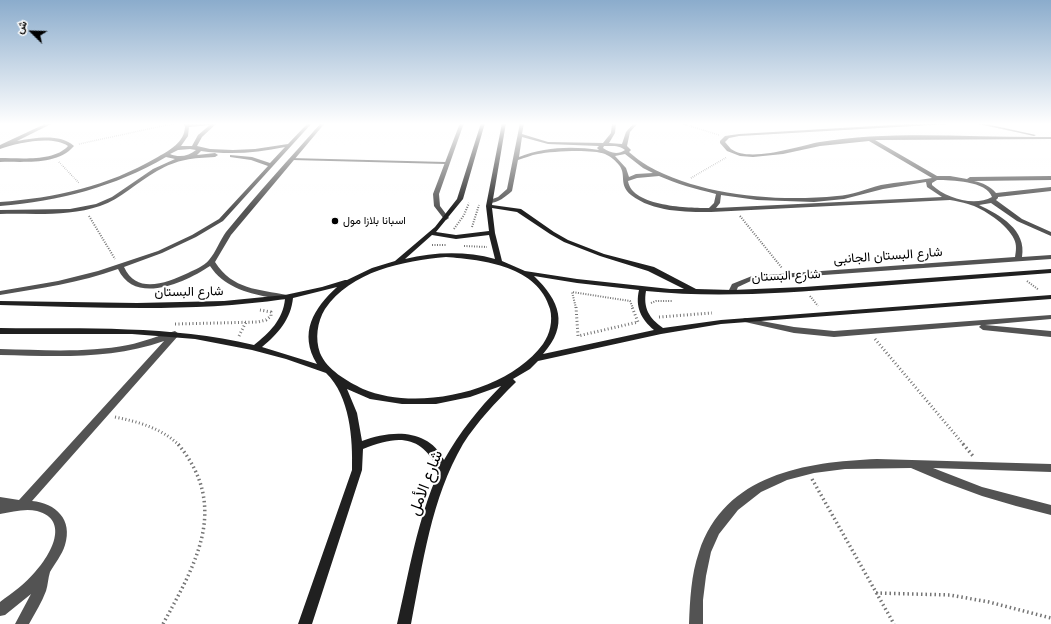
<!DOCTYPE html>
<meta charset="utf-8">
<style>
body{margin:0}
#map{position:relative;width:1051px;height:624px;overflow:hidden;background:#fff;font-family:"Noto Sans",Vazirmatn,sans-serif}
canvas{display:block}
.north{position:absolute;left:12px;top:12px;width:40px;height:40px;-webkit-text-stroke:3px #fff;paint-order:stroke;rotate:293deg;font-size:11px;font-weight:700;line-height:16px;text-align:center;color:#000}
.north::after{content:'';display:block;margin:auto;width:14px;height:18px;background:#000;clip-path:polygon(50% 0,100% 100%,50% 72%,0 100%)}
</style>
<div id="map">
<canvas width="1051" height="624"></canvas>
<div class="north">ش</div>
</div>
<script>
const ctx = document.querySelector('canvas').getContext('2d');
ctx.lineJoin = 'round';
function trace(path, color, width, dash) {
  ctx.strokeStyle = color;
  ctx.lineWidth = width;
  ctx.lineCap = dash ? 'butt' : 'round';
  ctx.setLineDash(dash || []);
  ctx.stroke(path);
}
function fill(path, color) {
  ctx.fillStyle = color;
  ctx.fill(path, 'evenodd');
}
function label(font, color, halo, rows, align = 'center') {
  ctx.font = font + ' "Noto Sans",Vazirmatn,sans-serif';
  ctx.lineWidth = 4;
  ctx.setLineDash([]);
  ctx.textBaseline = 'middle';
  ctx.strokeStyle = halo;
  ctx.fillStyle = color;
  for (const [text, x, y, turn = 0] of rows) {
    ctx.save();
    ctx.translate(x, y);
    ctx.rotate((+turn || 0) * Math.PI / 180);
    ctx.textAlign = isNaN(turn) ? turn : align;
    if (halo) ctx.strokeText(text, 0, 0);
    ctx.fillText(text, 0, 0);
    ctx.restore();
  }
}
trace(new Path2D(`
 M680,123L719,135
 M79,144L176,123
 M59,162L79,183
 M691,178L727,157`), '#757575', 1.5, [0.5, 1.5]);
trace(new Path2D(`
 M89,216L115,259
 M740,216L782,268
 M472,227L479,205
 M454,229L464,215L469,203
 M432,245H447
 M464,246L487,247
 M1027,281L1039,290
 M810,296L818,306
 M651,303L656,301H673
 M576,308L572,292L630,301L633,308`), '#757575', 2, [1, 1.5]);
trace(new Path2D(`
 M576,307L578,336L638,322L632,307
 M659,317L712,313
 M175,324L258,322L266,320L271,316V312L260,310
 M239,336L246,322
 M875,339L964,445
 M115,417C139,422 161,428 179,445`), '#757575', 3, [1, 2.5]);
trace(new Path2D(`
 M963,444L973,456
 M812,479L894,624
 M876,593L950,595L989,602L1051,618
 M163,624C196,563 230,507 178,444`), '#757575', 3.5, [1.5, 3]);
fill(new Path2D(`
 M290,158L446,162L448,163L446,164L292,160H290Z`), '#535353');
fill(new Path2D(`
 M47,123H53L17,141C34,138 60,133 74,146C57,166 23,161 0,162V158C20,158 54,162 68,146C52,135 17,143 0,149V145Z
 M182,123H187L188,124L217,123L202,137L197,146L210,149L233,150L255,149L288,144L308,123H312L223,221L196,237L162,253L124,267C137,295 166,283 188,273C194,270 204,266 209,260C216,252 220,240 226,232C257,194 289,159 321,123H325L231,235L215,262C233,290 258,289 287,295L288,297L287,299C281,300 274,298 268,297C246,293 223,286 210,266C186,282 135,306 118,269C80,283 40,288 0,295V291L58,281L98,271L158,251L192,235L219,219L268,166L251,160L230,157V155L252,157L270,163L285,147C257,153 229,155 201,151L197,155L215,153L218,155L215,157C192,158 178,159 157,171C137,182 121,199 100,206C68,217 33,213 0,214V210L70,209L96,204L112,197L153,169L175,159L166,157C115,187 59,201 0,206V202C55,198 108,186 156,158C168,151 185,143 185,126ZM210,125L198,135L192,146H181L188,136L189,127ZM190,149L196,150C189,156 179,158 170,154L178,150Z
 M460,123H464L439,194L440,206L449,218L446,220L444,219L434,206L433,194Z
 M520,123H524L522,134L548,142L603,143L611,133L612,123H616L615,133L609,143L622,144L626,132L634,123H638L630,132L627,146L631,150L629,152C635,157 641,162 648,166C701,196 777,202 837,196C852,195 866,189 881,185C898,182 915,181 932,178L869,141L820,146L783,154L753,157L740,156L727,151L720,143V141L725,136L739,134L926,123H951L949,124L739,136L729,138L725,142C727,144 729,147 731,149C750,163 798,146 820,142C894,130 976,138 1051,137V139L875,140L937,176H950L967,179L970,177L1051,176V180L974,181C983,183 990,186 996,193L1051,187V191L998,197V198L996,200L1022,219L1051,232V236L1017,221L991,203L979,205C1000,215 1027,230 1022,257L1051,255V259L753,280L738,287L735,294H729L728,292L732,284L752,276L1015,257C1016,251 1017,245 1014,239C1008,225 983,208 968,204C962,202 956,201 950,200L711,212C685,212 653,212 631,195C618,184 627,175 619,165C616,161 610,156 605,154C593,149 552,151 538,154C531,155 525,158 518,160L512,191C505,197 497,204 487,203V201L498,197L507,189ZM522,137L548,144L599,146L597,148L599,150C572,146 544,147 519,157ZM604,146C611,146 620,145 625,150C618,155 610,153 603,148ZM625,154L643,168L653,173L636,174L629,177L626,168L615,156ZM659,176C677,184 696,189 716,194L714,203L709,208C690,208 632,207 628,181L637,178ZM937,180C951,180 987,181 992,197C974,207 946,198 932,185V183ZM926,182L927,187L942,197L716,208L720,203L721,195L757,200L814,202L844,199L883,189Z
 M974,123H982L1036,135L1034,136Z
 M1051,315V319L985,325L1051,331V337L983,330L979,327L981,325L834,337L794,333L745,322L741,320L745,318L794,327L834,331Z
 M175,331L179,334L178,336L32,501C56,503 73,520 65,545C62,555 55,563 50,572C48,578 48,585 46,591C42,602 35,613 29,624H15L31,594L5,615L0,616V602C12,593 25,584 35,572C50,556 71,520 37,511C25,508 12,512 0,514V497L19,500L164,341C111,360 55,356 0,355V349C43,350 86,353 128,345C144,342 159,335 175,331Z
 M877,459L1051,464V472L933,468L982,487L1051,505V515L1016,506L982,496L944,482L911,468L845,469L814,473L787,480L761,492L738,510L719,534L711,552L706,576L703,600V624H689C690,600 691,575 699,552C725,474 805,462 877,459Z`), '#535353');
fill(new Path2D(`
 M481,123H485L463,199L436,232L456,235L489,231L486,206L502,123H506L492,205L521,209L554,232L568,240L604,254L654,267L696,289L732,290L804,287L1051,269V273C985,278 918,283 852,288C784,293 714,298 646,291C643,308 649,318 663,328L721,320L1051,295V299L721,324L661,334L538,361L530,369L513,379L516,382L514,384C496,402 477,422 463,444C431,499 423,563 411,624H397C409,573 417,520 439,471C421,434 398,435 363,449L362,470L312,624H298L352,470C353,439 350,396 326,373L286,359L252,350L195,339L132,334H0V328C85,329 170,325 254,345C269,333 283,320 285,299C191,313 95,307 0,305V301L137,303L224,301L285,295L322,287L345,280H347L372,268L395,261L435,227L457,199ZM492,208L517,212L550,234L564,242L600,256L648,271L684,289H670L577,279L525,271L502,261L495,233ZM432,235L456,239L489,235L495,259C465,251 435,252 405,259ZM446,257C484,260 538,266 550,309C553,321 550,334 543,344C508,392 417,412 363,389C347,381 327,370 320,353C315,339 317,322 325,309C351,271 403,261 446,257ZM534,276L577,283L639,290C635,307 641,319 654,330L543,354C569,325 560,301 534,276ZM337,287C314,308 298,333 317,364L262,347C278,334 291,319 293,298ZM501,386C478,409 460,432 444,460C428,428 391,430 362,441L357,413L347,389L370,399L402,404H436L470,397Z`), '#202020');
fill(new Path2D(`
 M0,123H37L34,124Z`), '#a8a8a8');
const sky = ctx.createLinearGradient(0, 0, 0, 210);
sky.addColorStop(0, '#8baccc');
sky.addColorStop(0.59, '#fff');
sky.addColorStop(1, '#ffffff00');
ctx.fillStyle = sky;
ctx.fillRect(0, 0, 1051, 210);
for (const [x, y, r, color] of [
 [335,221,4,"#000"]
]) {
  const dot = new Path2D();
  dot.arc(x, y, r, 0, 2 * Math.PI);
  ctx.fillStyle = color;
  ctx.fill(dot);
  trace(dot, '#fff', 1.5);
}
label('11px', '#000', '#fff', [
 ["اسبانا بلازا مول",343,221]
], 'left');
label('13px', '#000', '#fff', [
 ["شارع البستان الجانبى",888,256,-4],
 ["شارع البستان",786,276,-3],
 ["شارع البستان",189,292,-1]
]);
label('16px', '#000', '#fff', [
 ["شارع الأمل",426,483,-69]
]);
</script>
